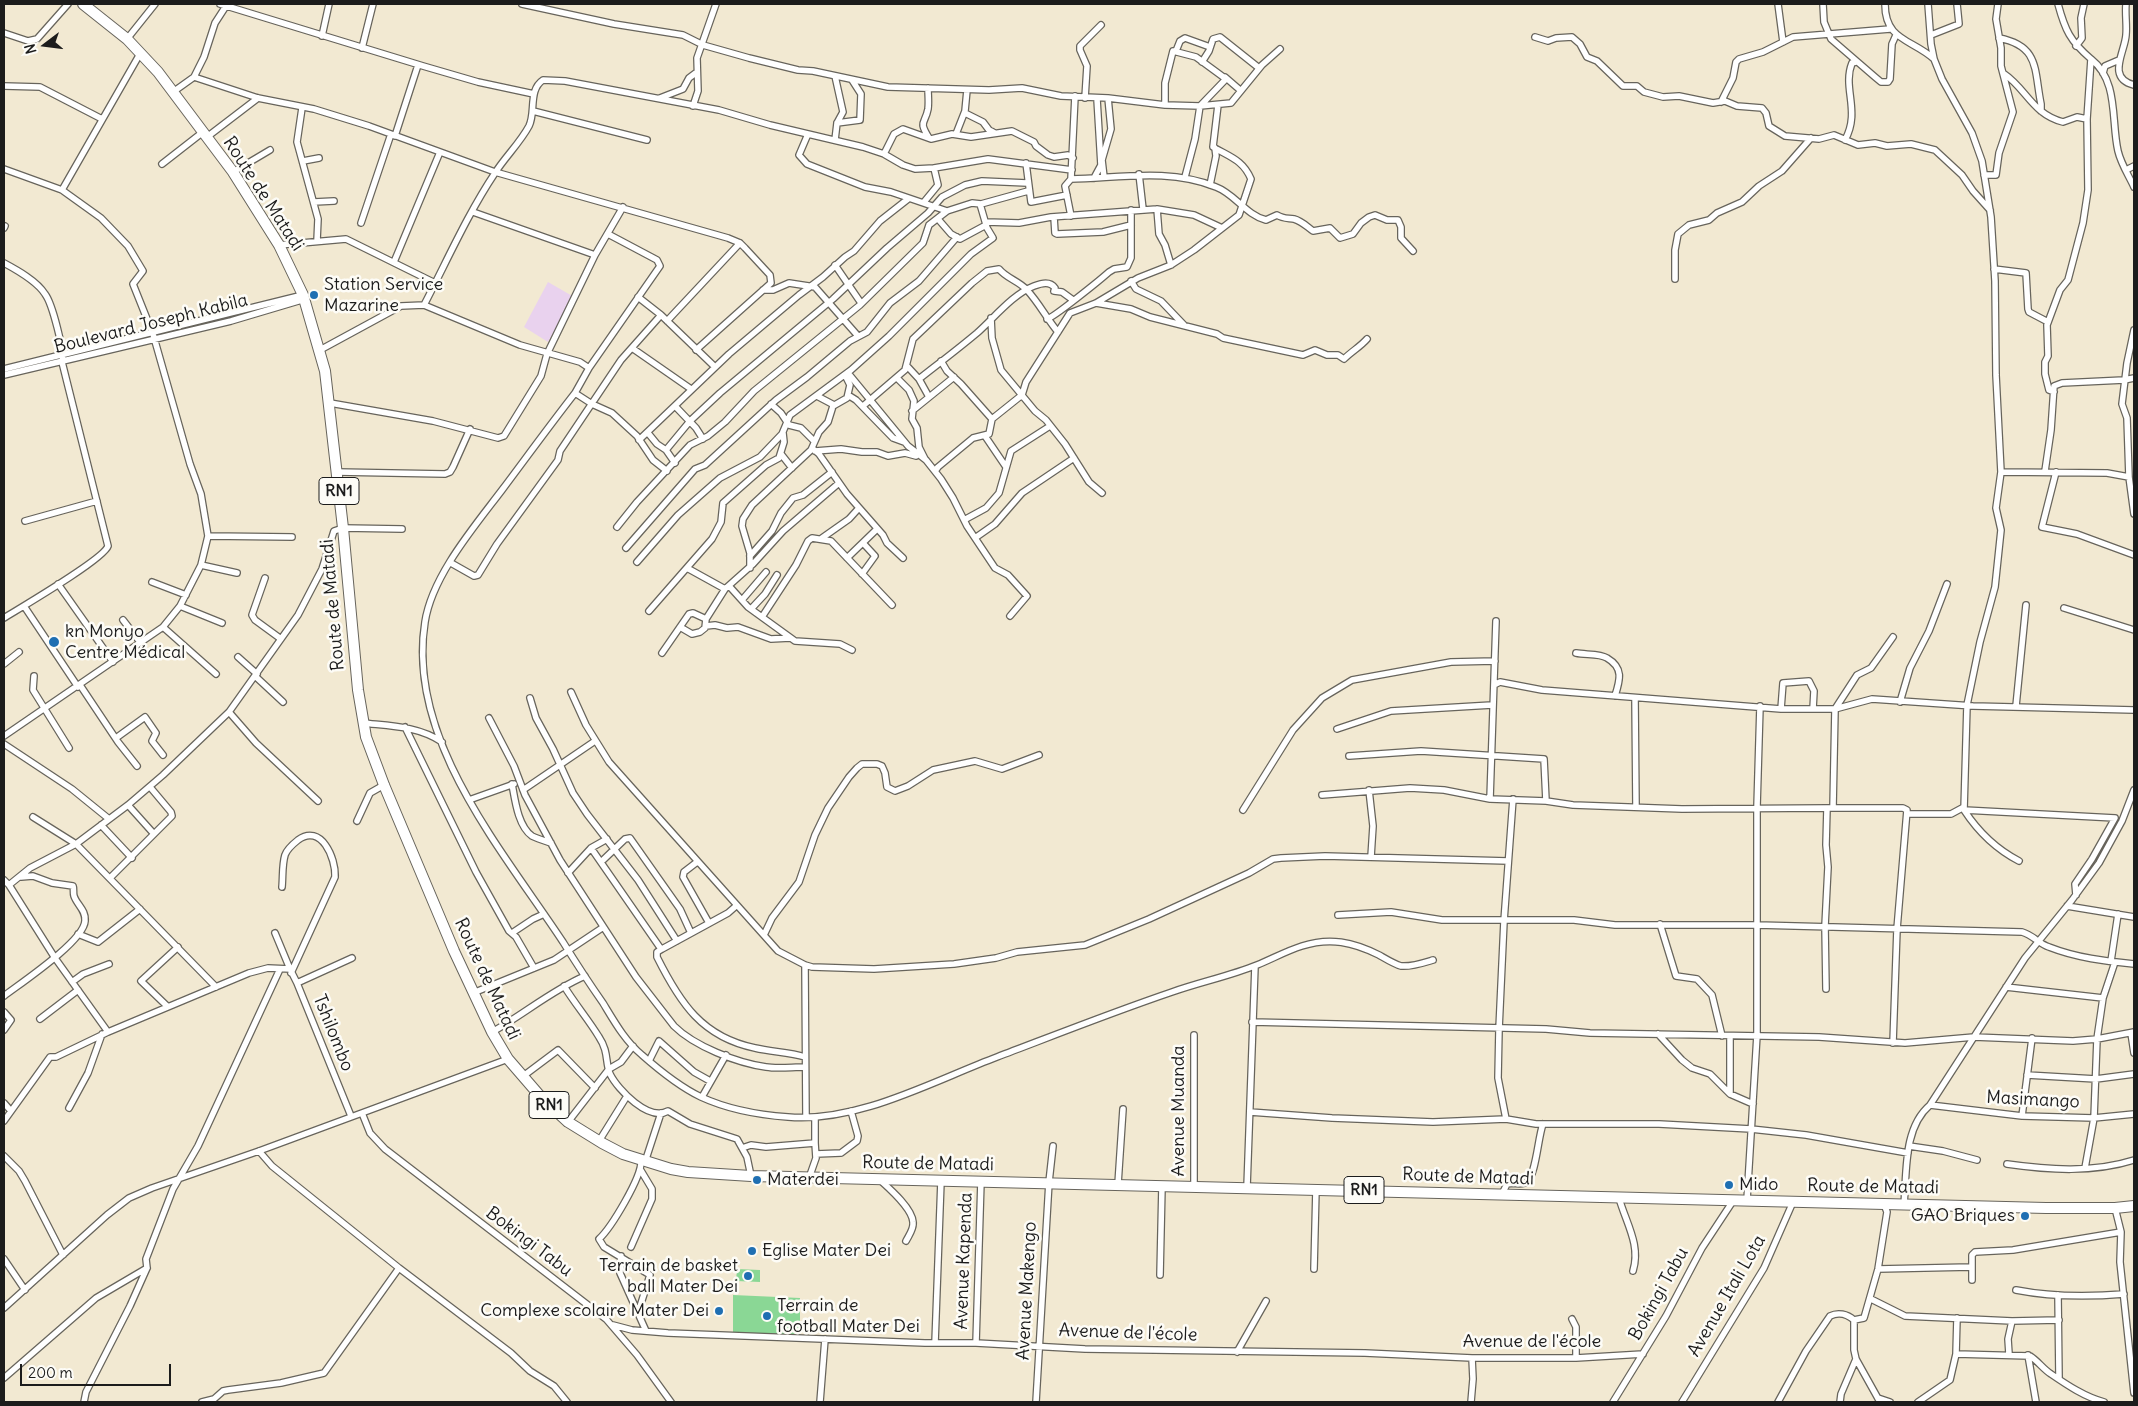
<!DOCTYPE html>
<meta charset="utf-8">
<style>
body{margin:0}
#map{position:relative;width:2138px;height:1406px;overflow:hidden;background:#f2e9d2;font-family:Delius,sans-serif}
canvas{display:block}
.frame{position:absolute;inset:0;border:5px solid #1c1c1c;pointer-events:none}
.north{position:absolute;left:20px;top:20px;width:50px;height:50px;-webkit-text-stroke:4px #fdfcf7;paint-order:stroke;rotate:255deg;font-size:14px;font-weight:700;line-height:20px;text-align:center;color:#1c1c1c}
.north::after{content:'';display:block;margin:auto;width:18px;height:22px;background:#1c1c1c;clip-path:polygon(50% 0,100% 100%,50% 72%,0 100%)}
.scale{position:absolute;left:20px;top:1364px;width:151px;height:22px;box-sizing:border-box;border:2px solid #1c1c1c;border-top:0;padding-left:6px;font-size:15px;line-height:18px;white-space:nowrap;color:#1c1c1c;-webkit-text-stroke:4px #fdfcf7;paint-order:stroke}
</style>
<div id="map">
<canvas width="2138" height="1406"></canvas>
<div class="frame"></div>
<div class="north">N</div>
<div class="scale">200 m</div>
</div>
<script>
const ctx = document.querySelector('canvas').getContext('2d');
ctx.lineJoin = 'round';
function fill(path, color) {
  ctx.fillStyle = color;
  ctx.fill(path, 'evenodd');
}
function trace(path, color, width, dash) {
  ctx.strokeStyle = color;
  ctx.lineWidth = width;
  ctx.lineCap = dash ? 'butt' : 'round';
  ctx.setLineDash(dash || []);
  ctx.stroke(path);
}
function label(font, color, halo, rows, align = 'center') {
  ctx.font = font + ' Delius,sans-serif';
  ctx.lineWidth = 5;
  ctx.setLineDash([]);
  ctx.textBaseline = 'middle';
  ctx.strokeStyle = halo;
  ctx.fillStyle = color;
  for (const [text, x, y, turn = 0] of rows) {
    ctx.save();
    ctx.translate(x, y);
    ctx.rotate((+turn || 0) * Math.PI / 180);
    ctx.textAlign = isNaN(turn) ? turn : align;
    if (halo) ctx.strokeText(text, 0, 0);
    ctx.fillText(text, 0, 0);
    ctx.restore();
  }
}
fill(new Path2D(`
 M548,282L574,297L548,342L524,327Z`), '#e9d2ee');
fill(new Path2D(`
 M737,1269L760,1270V1282L736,1281Z
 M733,1295L800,1298V1336L733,1334Z`), '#8ad795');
const street = new Path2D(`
 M220,4L423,66L478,82L534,94
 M522,4L614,24L683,35L703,45L749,58L798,70L813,71L888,87L989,90L1022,88L1061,96L1108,98L1165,105L1200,106L1231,103L1262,65L1280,49
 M1778,4L1783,42
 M1823,4L1824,22L1831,39L1875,77L1881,82H1888L1890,79L1892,44L1896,35
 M1885,4C1885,41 1912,39 1934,59
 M1928,4L1931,44L1934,59L1942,79L1972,133L1982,161L1991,217L1995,281L1996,375L2001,472L1996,508L2001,530L1995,587L1980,642L1967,705L1964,810C1979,833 1996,849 2019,861
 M2126,4C2125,14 2127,25 2126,35C2125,52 2106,78 2134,85
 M4,33L28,41L37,39L68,4
 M1931,35L1959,24L1957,4
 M322,36L329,4
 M1535,37L1548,41L1556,38L1572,37L1580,44L1587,57L1597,61L1623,86H1637L1644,92L1663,97L1679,96L1713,103L1725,101L1737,106L1762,108L1766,113L1769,126L1785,136L1819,139L1834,135L1858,145L1875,143L1887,146L1911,144L1935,150L1962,175L1973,191L1990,210
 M1999,38C2040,46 2034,70 2041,104V111
 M127,39L155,4
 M2076,46L2082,38L2081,18L2084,4
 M362,48L373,4
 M1176,51L1180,41L1185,38L1210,47
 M2091,59C2119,81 2111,121 2118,151C2121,164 2129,176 2134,187
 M1202,62L1209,51L1213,39L1220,37L1259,68
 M2003,73C2027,89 2032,114 2063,122L2077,117L2087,119
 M2103,73L2105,66L2119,60
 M194,77L258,98L314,109L369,126L495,172L728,238L740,243L745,248L770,275L771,283L696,350
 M4,86L40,87L102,119
 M928,88C928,95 929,102 928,109C925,125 918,120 929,138
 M173,92L194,77L204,57L215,23L226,6
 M660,98L683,89L689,78L697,72
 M1085,98L1087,66L1080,50V46L1101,25
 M1721,102L1733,78L1736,62L1739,59L1763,52L1793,37L1890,29
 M1165,105V83L1173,51L1196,57L1226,79L1225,77L1240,90
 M693,106L698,91L697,58L716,4
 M302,108L297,142L318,219L317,241
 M533,111L647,140
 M965,113L983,122L989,130L993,132
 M837,123L860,120L861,94L852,80
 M808,134L799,155L807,164L865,187L891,192L947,211
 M956,134L965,111L967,90
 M395,136L418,65
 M207,137L258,98
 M835,140L837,123L843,112L835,76
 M1845,140C1861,111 1842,88 1852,63L1856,62
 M884,154L894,134L903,129L931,139L952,134L971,137L1012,131L1034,142L1036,146L1048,155L1054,157L1068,155L1073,158
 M303,161L319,158
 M1026,163L1031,202L1067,195
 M162,164L203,132
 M4,169L62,190L101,218L128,246L143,271L133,284L153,334L190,464L201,494L208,536L201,565L180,606L163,627L4,736
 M2126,170L2134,166
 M233,172L270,150
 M1139,174L1143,209
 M1984,175H1996L1999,153L2013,112L2001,66V48L1996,19L1998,4
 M1104,177L1102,160L1111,129L1108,98
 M1185,177L1195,139L1200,106L1226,79
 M1094,178L1101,165L1097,99
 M1071,179L1075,96
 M1210,185L1216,156L1215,148
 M62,190L141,52
 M314,202L334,201
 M924,202L938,185L934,168
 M1157,209L1159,234L1165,245L1171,265
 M473,212L595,255
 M1071,216L1065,186L1071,179C1120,178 1169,168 1216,187C1235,194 1246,215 1266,220L1277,215C1283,219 1288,218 1294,219C1302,221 1307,227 1313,231L1330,228L1340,238L1353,234L1361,223L1369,217L1375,215L1387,220H1398L1401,227V238L1413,251
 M1054,217L1055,233L1057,234L1103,232L1131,225
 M938,219L951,234L960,239L986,225
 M986,222L1019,223L1051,217L1157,209L1194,215L1222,228
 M361,223L391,134
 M4,228L5,226
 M608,234L657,260L660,266L589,368L575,393C550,425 526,458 502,490C474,527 432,576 425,622C406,739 503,851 563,942C576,963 589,983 603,1003C614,1021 625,1041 642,1055C659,1070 680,1087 701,1097C727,1109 760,1115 788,1117C858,1123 933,1081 997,1057C1055,1035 1113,1012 1172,992C1200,982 1230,976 1257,965C1272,959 1286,951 1302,946C1330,937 1353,942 1379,955C1386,959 1394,964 1401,966C1411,967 1423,963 1433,960
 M279,245L346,239L435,283
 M394,262L440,152
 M4,263C17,270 37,281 45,294C52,303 65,352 62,362L108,546C104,559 20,608 4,618
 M835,265L861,303
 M1994,269L2026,273L2028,309L2029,312L2048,322
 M1675,279V250L1678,234L1689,225L1709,220L1717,213L1742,202L1759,186L1782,171L1811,138
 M1131,281L1136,289L1161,301L1184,325
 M763,290H773L789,283L815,287L858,336
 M638,297L661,315L715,367
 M1096,303L1131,309L1150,317L1217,334L1223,338L1303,355L1315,350L1327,355H1338L1344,359C1352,351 1360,347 1367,339
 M424,305L520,345L580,362L589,368
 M991,318L992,338L1001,370L1035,411L1046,420L1065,444L1089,482L1102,493
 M1047,319C1053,318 1100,280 1109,272L1114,269L1127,267L1131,258V210
 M667,321L740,243
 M2134,330L2127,363L2122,404L2127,418L2129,477L2134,514
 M632,348L691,389
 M320,350L401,306L424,305C447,261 467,215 495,173C505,157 520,143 529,126C536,112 528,90 543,80L565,81L719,110L770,125L863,147L884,154L903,165L915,169L934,168L988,159L1072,170
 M941,361L947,371L961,384L992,419
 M907,366L919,379L929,397
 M4,369L303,295
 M848,373L908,446L926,460L941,479L953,498L967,526L995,568L1008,575L1027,596L1010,616
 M4,375L231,321L305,299
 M897,378L909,390L914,401L912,419L917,428L919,447L925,459
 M919,379C938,364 958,349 977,333C994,318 1013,294 1034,286C1042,283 1050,281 1055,288L1054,291L1062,292L1073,300
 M2054,392L2049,390L2045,374V362L2048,356L2047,325L2060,290L2068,280L2083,223L2088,190L2087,119L2091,59C2070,41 2065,30 2058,4
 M575,393L592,404L612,413L637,436L653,460L667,471
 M848,395L856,400L893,438L904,442
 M817,396L834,405
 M330,403L433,421L498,438L504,436L541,376L547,354L595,255L623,207
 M771,404L781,413L789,425L801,428L814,441
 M675,406L696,428L703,439
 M863,406L905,370L913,339L972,283L987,271L999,269C1006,278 1019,281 1027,290C1039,303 1047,319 1058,332
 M912,411L954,377
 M648,433L657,444L666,450L675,463
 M985,436L1006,467
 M639,440L729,354L799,295L823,277L845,257L854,251L880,221L908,199
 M812,448L819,454L847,494L883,535L887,543L903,558
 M666,450L690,421L720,393L833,299L887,248L928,213L942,197L965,185L982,181L1027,183
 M815,451L841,449L862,452H877L888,456L905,453L916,456
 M781,454L792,468
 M935,471L938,467L973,438L989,434L992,419L1022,395L1026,382L1070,313L1096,303L1138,278L1171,265L1194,250L1239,215L1251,179C1243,160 1230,157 1213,147L1218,105
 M2045,471L2051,430L2054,386L2062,383L2124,380L2134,378
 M337,472L445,474L450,472L453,467L470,429
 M2001,472L2107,473L2129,477
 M2056,472L2042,527L2077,534L2134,555
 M964,520L986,508L999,493L1011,451L1050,426
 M25,521L97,501
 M617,527L637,502L690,445L708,436L725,422L754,391L860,305L923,243L929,225L947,211L972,203L981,204L1028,191
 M208,536L292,537
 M822,538L849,519L859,508
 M975,538L995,524L1022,493L1074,458
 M626,548L695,469L705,465L776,400L807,377L850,341L867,332L890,303L919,281L957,237
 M750,556L772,531L781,513L793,498L803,495L832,472
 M847,558L877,529
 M637,562L678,515L720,478L760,457L782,434L790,415L851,370L889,336L971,254L993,238L987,228L980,204
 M451,563L474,576L478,575L497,544L558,460L560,451L621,360L661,315
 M201,565L237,573
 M687,568L725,589
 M750,568V553L742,526L743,519L752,505L811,450L819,432L828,422L833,406L847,398L850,385L845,375
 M862,574L875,556L863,543
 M265,578L252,615L255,620L281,639
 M152,582L186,595
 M58,584L113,662
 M730,587L748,607L795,641L840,644L852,650
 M742,600L766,572
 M24,606L78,687
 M180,606L222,623
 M2064,608L2134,630
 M751,609L765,594L777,575
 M649,611L712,539L721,522L723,503L766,465L779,458L784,442L783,433
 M762,617L796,565L808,541L812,538L831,541L892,605
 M123,620L140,642
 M706,626L715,625L727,628L738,627L771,639L790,638
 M163,627L216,674
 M680,627L692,634L700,632L705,628L706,619L725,589L753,564L783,531L839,483
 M662,653L689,614L693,613L706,619
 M1576,653C1585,655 1600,653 1607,658C1624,668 1620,680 1615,696
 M238,657L257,674
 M4,664L19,652
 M34,676L33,690L69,748
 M255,676L283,702
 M80,685L118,742L137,766
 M1494,685L1500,682L1542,690L1781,709H1835L1872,699L1973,706L2134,710
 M571,692L586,725L609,762L778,951L805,965L812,967L874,969L954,964L996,958L1017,952L1085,945L1149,919L1249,873L1273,859L1281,858L1325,856L1508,861
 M530,698L536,718L553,749L573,793L587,814L638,880L677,941
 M1635,698L1636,807
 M1900,702L1910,668L1929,631L1947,584
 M2016,706L2026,605
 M1781,709L1783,683L1809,681L1814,691L1813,709
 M229,712L256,743L318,801
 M489,718L514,766L525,795L560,860L636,977L674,1026C694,1046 737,1063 766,1067C778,1069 792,1067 805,1067
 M363,723C390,726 418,726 442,742
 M405,727L476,872L509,931L516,937L534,968
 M1337,729L1391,711L1492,705
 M116,738L145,717L156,733L152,741L163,755
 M4,744L72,789L109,819
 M1349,756L1421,751L1544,759L1546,801
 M512,784C515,800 518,826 532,836C538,839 545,841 551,843
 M523,790L595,741
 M1369,790L1373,826L1371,857
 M1322,795L1410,788L1444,790L1490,799L1546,801L1573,805L1682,809L1827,808
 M1490,799L1496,621
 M469,800L514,784
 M128,805L154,834
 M1833,808H1903L1907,810L1897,929L1893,1043
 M1243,810L1293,730L1322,698L1352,680L1451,662L1495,661
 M1964,810L2115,818L2092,859L2075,884L2076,895
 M1907,814H1951L1964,807
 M33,817L76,844L216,987
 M357,821L370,793L384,785
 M101,825L132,858
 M591,848L661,949
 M601,862L625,839L630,838L680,909L691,933
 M697,862L684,872L683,877L709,923
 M568,873L591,848L607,839
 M110,878L172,816L171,812L150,787
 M4,880L9,885L55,958L108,1032
 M9,885L30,868L76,844L128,805L163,775L229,712L298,615L322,569L334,531L343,528L402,529
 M282,887C283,877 282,865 285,855C287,849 293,844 298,840C321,823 336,858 335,877L291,973
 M736,906L728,913L662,949L657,952V957C680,1003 702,1037 755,1048C772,1052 789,1052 805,1057
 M2067,906L2134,917
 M1338,915L1391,912L1442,920H1574L1615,925H1757L2022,932C2033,935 2039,944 2049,947C2077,958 2105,961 2134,964
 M1660,924L1676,976L1697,979L1712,995L1722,1036
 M275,933L290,969
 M512,933L533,919L544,914
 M78,934L98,942L140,909
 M764,935L772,918L799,882L815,835L828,808L849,777L857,768L862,764H877L882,766L885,773L887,787L895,791L908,786L933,770L975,761L1002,769L1039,755
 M2111,961L2118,914
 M805,965L806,1117
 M72,982L83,974L109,964
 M297,983L352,958
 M564,986C575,1004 588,1019 599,1037C609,1052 605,1062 610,1074C618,1090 649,1122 668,1111L690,1124L737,1139L747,1157L751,1176
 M2006,987L2103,998
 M1826,989L1825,926L1828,867L1826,845L1827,808H1833L1835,709L1857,675L1871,668L1893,637
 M473,993L554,960L602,928
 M4,996C21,983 84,941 85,921C86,910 77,905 74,896C73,893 74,888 73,886L52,883L33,876L21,877
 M167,1006L141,981L178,947
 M4,1012L11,1020L4,1030
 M40,1019L78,990
 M1252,1022L1546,1029L1590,1033L1819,1037L1905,1043L1974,1037L2073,1041L2097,1039L2134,1032
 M492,1032C523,1015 552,990 585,976
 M2131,1033L2134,1053
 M1658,1034L1682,1060L1692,1068L1710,1074L1730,1094
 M1730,1036V1094L1753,1104
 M649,1061L659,1041L694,1072L710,1081
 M2027,1075L2096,1079L2134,1074
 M522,1077L558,1050L595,1088
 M702,1097L726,1055
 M4,1103L11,1111
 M1930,1105L2022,1116L2094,1118L2134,1114
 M69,1108L88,1073L102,1034
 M1250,1112L1332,1118L1433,1122L1506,1119L1536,1124H1659L1751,1129L1806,1135L1908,1153
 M362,1113L370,1133L385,1149L606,1319L637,1355L671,1402
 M2022,1116L2032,1038
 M815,1117V1143
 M1506,1119L1498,1078L1499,1029L1504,921L1513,799
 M4,1121L50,1057H56L108,1032L249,973L268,968L290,969L297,983L351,1116
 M568,1122L609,1069L621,1062L633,1046
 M599,1141L627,1096
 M1909,1146L1943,1151L1977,1160
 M742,1148L751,1145L766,1147L815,1143L816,1158L809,1178
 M259,1151L272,1166L399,1268L511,1353L530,1371L554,1386L567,1402
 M816,1154L841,1153L857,1141L858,1136L851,1111
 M4,1156L19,1171L25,1181L63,1255
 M645,1162L661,1113
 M2007,1164C2049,1170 2093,1173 2134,1160
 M2085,1168L2094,1118L2097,1039L2103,998L2115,962
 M880,1180C890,1189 912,1208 913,1222C914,1229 909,1235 906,1241
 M1118,1184L1123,1109
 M1194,1187V1035
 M1247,1187L1255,966
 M1502,1194L1507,1184C1513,1182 1522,1186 1527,1182C1536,1175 1538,1137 1543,1124
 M1619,1198C1626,1223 1641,1245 1633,1271
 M1747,1200L1757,1035V807L1760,706
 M1904,1204C1907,1172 1903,1128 1930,1105L2025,958L2072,900L2099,863L2122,821L2134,790
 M2115,1208L2121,1232L2120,1262L2134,1393
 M631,1247L652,1199V1189L640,1169
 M621,1256L620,1273L646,1331
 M4,1259L25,1290
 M1314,1269L1316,1189
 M1878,1269L1971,1267
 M1160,1275L1162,1186
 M1972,1280V1255L1975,1252L2013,1250L2121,1232
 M2016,1290C2052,1297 2088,1297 2124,1294
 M2058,1295L2059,1378
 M1871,1299L1905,1316L2012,1321
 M4,1308L107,1215L129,1198L152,1188L259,1151L508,1059
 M638,1313L650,1275L604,1247L599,1239C611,1228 642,1177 641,1161
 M1572,1319L1576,1327V1358
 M1854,1320V1350L1856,1359L1880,1402
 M613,1325L632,1330L668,1333L925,1343H976L1085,1349L1365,1353L1472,1358H1576L1643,1354
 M935,1343L941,1181
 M976,1343L981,1181
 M1237,1352L1266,1301
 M1956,1354L2030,1356C2038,1361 2043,1369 2051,1374C2067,1385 2085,1397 2104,1402
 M2009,1354L2008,1339L2012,1321L2059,1320
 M2028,1355L2036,1402
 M4,1378L96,1298L147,1268
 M1878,1398L1890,1402
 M84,1402L86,1392L130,1306L147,1268L146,1259L173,1189L198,1146L280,969
 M202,1402L214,1399L223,1391L228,1390L281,1383L324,1373L399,1268
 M820,1402L825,1339
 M1036,1402L1049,1182L1053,1146
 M1471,1402L1473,1379L1472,1358
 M1613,1402L1666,1316L1702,1248L1733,1201
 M1682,1402L1764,1268L1793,1202
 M1778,1402L1806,1351L1830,1316C1838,1312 1847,1314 1854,1320L1864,1318L1878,1269L1887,1212L1884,1204
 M1840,1402L1841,1394L1856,1359
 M1918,1402L1950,1380L1956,1354L1957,1318`);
const highway = new Path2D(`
 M83,4L127,39L158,72L233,172L279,245L303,295L325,371L343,528L358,690L366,737L384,785L454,951L492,1032L508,1059L540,1096L568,1122L602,1143L623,1154L671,1169L688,1172L751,1176L2046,1208H2115L2134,1206`);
trace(street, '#67645c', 8);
trace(highway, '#67645c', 12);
trace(street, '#fff', 5.5);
trace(highway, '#fff', 10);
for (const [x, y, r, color] of [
 [314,295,5,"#1f6fb2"],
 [54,642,6,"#1f6fb2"],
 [757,1180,5,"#1f6fb2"],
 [1729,1185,5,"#1f6fb2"],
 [2025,1216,5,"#1f6fb2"],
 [752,1251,5,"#1f6fb2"],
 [748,1276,5,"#1f6fb2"],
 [719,1311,5,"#1f6fb2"],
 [767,1316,5,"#1f6fb2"]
]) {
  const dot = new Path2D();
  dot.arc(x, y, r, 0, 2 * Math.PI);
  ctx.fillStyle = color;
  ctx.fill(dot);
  trace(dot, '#fdfcf7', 2);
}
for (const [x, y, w] of [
 [339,491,40],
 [549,1105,40],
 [1364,1190,40]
]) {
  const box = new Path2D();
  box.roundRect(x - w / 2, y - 13.5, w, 27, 4);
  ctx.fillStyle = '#fdfcf7';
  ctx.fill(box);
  trace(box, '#1c1c1c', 1);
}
label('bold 16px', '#1c1c1c', null, [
 ["RN1",339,491],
 ["RN1",549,1105],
 ["RN1",1364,1190]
]);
label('18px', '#1c1c1c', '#fdfcf7', [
 ["Route de Matadi",263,194,57],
 ["Boulevard Joseph Kabila",151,324,-14],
 ["Route de Matadi",333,605,-95],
 ["Route de Matadi",487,979,65],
 ["Tshilombo",333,1033,68],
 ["Masimango",2033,1100,3],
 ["Avenue Muanda",1179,1111,-90],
 ["Route de Matadi",928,1164,1],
 ["Route de Matadi",1468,1177,2],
 ["Route de Matadi",1873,1187,1],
 ["Bokingi Tabu",529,1242,37],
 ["Avenue Kapenda",964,1261,-88],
 ["Avenue Makengo",1027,1291,-87],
 ["Bokingi Tabu",1659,1294,-61],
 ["Avenue Itali Lota",1727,1296,-60],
 ["Avenue de l'école",1128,1333,2],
 ["Avenue de l'école",1532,1342]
]);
label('18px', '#1c1c1c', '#fdfcf7', [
 ["Station Service",324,285],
 ["Mazarine",324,306],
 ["kn Monyo",65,632],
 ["Centre Médical",65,653],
 ["Materdei",767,1180],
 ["Mido",1739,1185],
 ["GAO Briques",2015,1216,"right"],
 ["Eglise Mater Dei",762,1251],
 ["Terrain de basket",738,1266,"right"],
 ["ball Mater Dei",738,1287,"right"],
 ["Terrain de",777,1306],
 ["football Mater Dei",777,1327],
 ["Complexe scolaire Mater Dei",709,1311,"right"]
], 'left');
</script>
